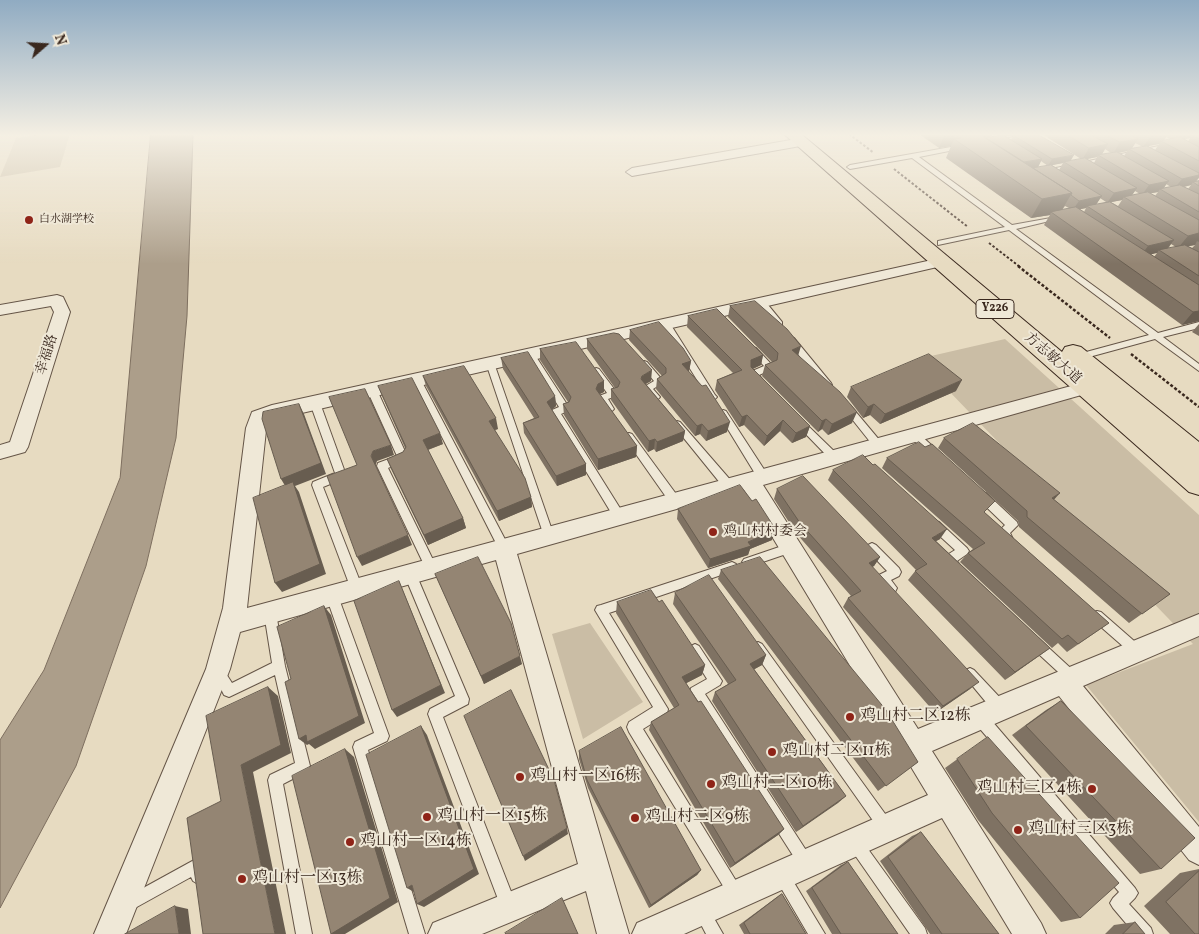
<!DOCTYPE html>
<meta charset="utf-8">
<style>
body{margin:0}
#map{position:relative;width:1199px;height:934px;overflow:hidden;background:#e7dbc1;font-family:Vollkorn,serif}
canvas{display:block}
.north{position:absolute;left:20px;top:20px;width:50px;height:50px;-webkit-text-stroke:4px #efe8d7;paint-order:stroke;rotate:71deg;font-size:14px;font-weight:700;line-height:20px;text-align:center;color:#3a281e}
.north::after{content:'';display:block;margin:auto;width:18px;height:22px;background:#3a281e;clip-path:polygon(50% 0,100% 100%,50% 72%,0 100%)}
</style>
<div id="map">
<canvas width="1199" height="934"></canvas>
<div class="north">N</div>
</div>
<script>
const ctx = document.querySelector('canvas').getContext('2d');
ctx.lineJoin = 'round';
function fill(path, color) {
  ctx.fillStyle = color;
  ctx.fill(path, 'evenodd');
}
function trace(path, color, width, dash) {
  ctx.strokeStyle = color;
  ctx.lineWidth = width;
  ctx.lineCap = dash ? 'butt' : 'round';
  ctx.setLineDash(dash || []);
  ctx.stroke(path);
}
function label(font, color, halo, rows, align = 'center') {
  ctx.font = font + ' Vollkorn,"Noto Serif SC",serif';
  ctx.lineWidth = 4;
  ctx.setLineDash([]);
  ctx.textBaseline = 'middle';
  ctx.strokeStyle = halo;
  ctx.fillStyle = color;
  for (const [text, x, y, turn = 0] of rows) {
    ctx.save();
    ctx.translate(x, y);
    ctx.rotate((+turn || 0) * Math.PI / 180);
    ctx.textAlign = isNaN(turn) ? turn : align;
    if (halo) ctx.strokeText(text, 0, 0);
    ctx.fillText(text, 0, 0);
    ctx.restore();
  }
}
fill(new Path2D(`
 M43,134H70L60,167L0,177L16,138Z
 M1005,339L1199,515V822L1086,685L1193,644L918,359Z
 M590,623L643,702L583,739L552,634Z`), '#cabda5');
const water = new Path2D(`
 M151,134H193L187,316L176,438L146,566L76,766L0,908V740L44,670L120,478Z`);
fill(water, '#ac9e8a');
trace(water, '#7e6f5f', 1);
const service = new Path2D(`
 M1029,134H1040L996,143L993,141Z
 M1168,144L1171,146L1170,147L1045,173L1042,171Z
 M962,145L964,146V148L919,157L1012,225L1062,216V218L1016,229L1158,333L1199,322V328L1163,337L1199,364V371L1155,339L1078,360L1075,359L1074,357L1075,355L1149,335L1009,230L938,245V241L1005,227L912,158L850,169L847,167L850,165Z
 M758,300H764L782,322V326H776L758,304Z
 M666,321L669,322L715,395L717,397L715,399H709L662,324Z
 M791,337L794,338L831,383L832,385L831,387H825L788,342V338Z
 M753,347L756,348L774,367L773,369L759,375L763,380L759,383L756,382L749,374L750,372L764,366L749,350Z
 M530,351L533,352L570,409L568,411L561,414L623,513L624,516L623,519L619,520L615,519L550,412L552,410L559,407L526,354Z
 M490,360L494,363L554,536L553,539L549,541L545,539L544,536L486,363Z
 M644,361L647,362L664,382L653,389L660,397L658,399H652L642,388L654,381L640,364Z
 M596,368L599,369L618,394L616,396L608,399L614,409L612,411H606L597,398L599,396L607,393L592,371Z
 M417,377L421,380L508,545L510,548L508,551L504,553L500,551L413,380Z
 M372,387L377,390L408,458L406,461L388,468L437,568L435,571L431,573L427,571L377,466L378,463L397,456L367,390Z
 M315,400L320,403L346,475L345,478L323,487L363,589L361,593L357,594L353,593L351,589L312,485L313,482L335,473L310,403Z
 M847,404L850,405L881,442L883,445L881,448H875L844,409L842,407L844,405Z
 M723,410L726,411L767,474L768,477L767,480H759L718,413Z
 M800,420L803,421L837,454L839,457L837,460H831L797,425L795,423Z
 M677,421L680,422L733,483L734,486L733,489H725L674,426L672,424Z
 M914,431L917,432L939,452L941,455L939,458H933L911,438L909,435Z
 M629,433L632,434L679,498L680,501L679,504H671L626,440L624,437L626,434Z
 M982,492L986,493L1017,522L1018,525L1010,533L1013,539L1012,542C1005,545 1000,539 997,533L1005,525L978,499L977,496L978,493Z
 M935,521L939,522L967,548L969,551L967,554L957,561L960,565L958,568C951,571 945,566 942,560L944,557L955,550L931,528L930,525L931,522Z
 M791,543L795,545L797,548L795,551L748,567L744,565L742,562L744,559Z
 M872,543L876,545L899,568L901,572L899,576L891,580L897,588L895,592L891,593C885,591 880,585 877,579L879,575L887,571L868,551L866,548L868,545Z
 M732,562L736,564L738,567L736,570L609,613L668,709L667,714L643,729L741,889L744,894L741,899L736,902L731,899L629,732L627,727L629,722L653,707L595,610L597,606L601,605Z
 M410,569L414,570L416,574L469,699L468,704L443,717L517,907L514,912L509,915L504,912L501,907L428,714L430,709L455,696L404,574L406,570Z
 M332,591L336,592L338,596L389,736L387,741L368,750L425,934H409L353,747L355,742L374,733L326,596L328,592Z
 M270,608L274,609L276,613L285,666L310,766L308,771L283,784L312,934H296L268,780L270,775L295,763L275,675L229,697L224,695L213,673L215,669L219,667L223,669L232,683L272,663L264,613L266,609Z
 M1097,611L1101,612L1141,647L1143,651L1141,655L1137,657L1133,655L1093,620L1091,616L1093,612Z
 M1035,637L1039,639L1077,674L1079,678L1077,682L1073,684L1069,682L1031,647L1029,643L1031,639Z
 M758,642L762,644L891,822L893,827L891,832L886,834L881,832L754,652L752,648L754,644Z
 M695,644L699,646L722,681L720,685L705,694L811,858L813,863L811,868L806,870L801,868L691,696L690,692L691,688L707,679L689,650L691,646Z
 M970,668L974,670L1005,703L1006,708L1005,713L1000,714L995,713L966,678L964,674L966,670Z
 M980,711L985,713L1135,888L1138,893L1135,898L1129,904L1151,928L1153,934H1135L1113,908L1110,903L1113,898L1119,892L975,723L973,718L975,713Z
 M855,836L860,838L925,928L927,934H910L850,848L848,843L850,838Z
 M196,859L201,861C204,868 206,874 203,881L198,884L193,881L191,877L135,908L130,911L125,908L122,903L125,898Z
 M782,868L787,871L825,934H808L774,876L777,871Z
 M702,903L707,906L723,934H706L694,911L697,906Z`);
const minor = new Path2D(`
 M802,138L806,139L808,142L806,145L632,176L626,172L632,168Z
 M941,258L946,259L948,262L946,265L267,421L247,608L1086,382L1092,384L1095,388L1092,392L763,485L918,729L1199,614V636L1083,686L1199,827V865L1189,860L1059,696L932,751L1041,923L1046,934H1012L942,818L684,934H632L637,923L928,795L744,490L517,554L629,934H597L586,891L482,934H428L433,923L578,864L496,560L240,632L230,669L126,934H94L206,669L223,608L246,428L252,412L272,405Z
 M57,295L63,297L70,312L28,447L25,452L0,459V445L10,442L54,312L51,306L0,315V305Z`);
const primary = new Path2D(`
 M784,134H801L1062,352L1065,347L1073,345L1081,347L1199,442V495L1189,492Z`);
trace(service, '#655547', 2);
trace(minor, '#655547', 2);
trace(primary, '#3a281e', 2);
trace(new Path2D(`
 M849,134L874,153
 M894,169L968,227
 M989,243L1020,267`), '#3a281e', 2, [2.5, 2]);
trace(new Path2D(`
 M1018,266L1110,338
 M1131,354L1199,407`), '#3a281e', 2.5, [3, 2]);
fill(service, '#efe8d7');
fill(minor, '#efe8d7');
fill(primary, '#e7dbc1');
fill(new Path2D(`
 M919,134H992L990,137L999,136L995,134H1037L1071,161L1081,159L1042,134H1199V178L1196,181H1199V321L1182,325L1044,225L1050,215L1031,218L946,158L951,146L939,148ZM1006,136H1013L1011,140ZM1166,137L1170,139L1164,141ZM1190,138L1188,142L1183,139ZM1135,143L1143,147L1132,148ZM1159,144L1155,150L1148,146ZM1105,149L1111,153L1102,154ZM1127,151L1124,156L1118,153ZM1097,157L1094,163L1087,159ZM1041,161L1048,166L1038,167ZM1063,163L1059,170L1052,165L1057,164ZM1166,184L1171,187L1164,188ZM1191,185L1188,189L1184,187ZM1135,191L1140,194L1132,195ZM1158,192L1155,196L1150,193ZM1100,198L1106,202L1096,205ZM1122,200L1118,206L1111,202ZM1065,206L1069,208L1062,210ZM1086,208L1084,212L1080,209ZM1171,244L1176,247L1168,249ZM1195,245L1192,248L1188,246ZM1154,253H1157L1154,257L1151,254Z
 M730,306L798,356L852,423L828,435L822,429L818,432L762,376L765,365L772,362L728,317Z
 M688,316L763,355L761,365L753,369L810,426L806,437L792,443L780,431L764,446L744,425L739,427L715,390L717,380L733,373L687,327Z
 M1199,324V336L1192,332Z
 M630,330L691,361L689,371V372L727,432L706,441L700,434L695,436L656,389L657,379L662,376L629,340Z
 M587,339L651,381L646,384L685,431L683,441L656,452L654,449L648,452L611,400V389L615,388L587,349Z
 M540,349L604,381V392L599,394L637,446L636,457L598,470L564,415L563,404L568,402L540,360Z
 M501,358L555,396L556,406L552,410L586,464V475L557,486L524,433L523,423L534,418L503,369Z
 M423,376L498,429L495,430L531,497L532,507L499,521L426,386Z
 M378,386L443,444L428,450L463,518L466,528L428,545L391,469L387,459L403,452L405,448L382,396Z
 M851,387L956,391L880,424L870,415L863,418L847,397Z
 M944,438L1054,500L1170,594L1129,623L1019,527L1018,521L938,448Z
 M887,458L985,513L1109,623L1067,652L1058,643L1052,648L960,562L968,553L973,549L882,468Z
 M833,470L940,539L936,541L1050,648L1005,680L908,580L916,570L828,480Z
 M777,489L880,557L874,566L872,567L970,689L935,713L843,607L848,598L851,596L796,533L774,499Z
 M678,509L772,540L750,549L748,555L708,568L677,519Z
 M721,570L918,762L878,791L718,579Z
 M435,574L522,664L484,684Z
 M675,593L766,655L762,665L754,669L846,796L796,832L712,701L715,692L728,684L673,604Z
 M617,602H659L705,665L702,675L686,683L784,829L778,835L730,868L649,730L651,722L674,708L616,613Z
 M1061,701L1161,869L1140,874L1012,735L1046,710Z
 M988,737L1080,918L1061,922L978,820L945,768Z
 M579,751L701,870L697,875L649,908L588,788L579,759Z
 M921,832L999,934H930L880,861L912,836Z
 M848,862L898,934H832L806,891L841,865Z
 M1199,869V934H1170L1144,906L1180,873Z
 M782,894L806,934H744L739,925L777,897Z
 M1135,922L1145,934H1105L1114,925Z`), '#7f7263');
fill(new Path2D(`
 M959,134H992L989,139L961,138L956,135L951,146L939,148L944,136Z
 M1003,134H1029L1001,137Z
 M1163,134H1168L1163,142L1161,141L1159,144L1143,147L1151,136Z
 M1178,134H1199L1192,135L1190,138L1173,141Z
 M1138,139L1131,150L1129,149L1127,151L1113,154L1120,142Z
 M1108,144L1101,156L1098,155L1097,157L1082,160L1089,148Z
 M1074,155L1070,162H1064L1063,163L1048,166L1052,159Z
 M1042,159L1037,169L1032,170L1022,163Z
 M1199,175V177L1195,183L1193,182L1191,185L1174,189L1182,179Z
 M1169,181L1162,190L1160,189L1158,192L1142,195L1149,185Z
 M1137,188L1130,198L1124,197L1122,200L1107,203L1114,193Z
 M1072,193L1060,213L1051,212L1050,215L1031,218L1042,199Z
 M1102,196L1095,206H1087L1086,208L1072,211L1079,201Z
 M1199,233V242L1197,241L1195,245L1178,248L1188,236Z
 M1174,240L1166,250H1159L1157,253L1140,257L1148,246Z
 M1199,311V321L1182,325L1193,312Z
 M801,346L798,356L792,350Z
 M763,355L761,365L748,371L751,360Z
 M691,361L689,371L680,375L682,364Z
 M652,370L651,381L641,386L642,376Z
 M962,380L956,391L880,424L885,414Z
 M604,381V392L598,395L596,389L598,384Z
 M555,396L556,406L548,413L547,402Z
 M299,404L304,414L326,474L295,486L299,492L326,574L282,592L275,583L287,489L281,479Z
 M874,404L870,415L863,418L868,407Z
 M857,412L852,423L828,435L832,424Z
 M747,415L744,425L739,427L742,417Z
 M496,418L498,429L491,431L489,421Z
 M826,419L822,429L818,432L822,421Z
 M783,420L780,431L764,446L767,436Z
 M730,422L727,432L706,441L708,431Z
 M702,424L700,434L695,436L697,426Z
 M810,426L806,437L792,443L796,433Z
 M685,431L683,441L656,452L657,442Z
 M440,433L443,444L427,450L423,440Z
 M655,439L654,449L648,452L649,441Z
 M391,445L394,455L377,461L375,467L371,456L373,451Z
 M637,446L636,457L598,470V459Z
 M586,464V475L557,486L556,476Z
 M1060,493L1051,503L1052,498Z
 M531,497L532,507L499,521L497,511Z
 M463,518L466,528L428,545L424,535Z
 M947,529L940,539L925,547L932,538Z
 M776,530L772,540L750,549L748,555L708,568L710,559Z
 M408,535L412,545L362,566L357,557Z
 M880,557L874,566L863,572L869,563Z
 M399,581L445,693L397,717L392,710Z
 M324,606L331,615L365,723L315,749L309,744L307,745L299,739Z
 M1050,648L1039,656L1005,680L1015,672Z
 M766,655L762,665L746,674L750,664Z
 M520,656L522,664L484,684L481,676Z
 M705,665L702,675L679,687L682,677Z
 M979,682L970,689L935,713L943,706Z
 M268,687L278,696L291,753L253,772L286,934H275L241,765Z
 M421,726L427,735L479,874L424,907L417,904Z
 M345,749L354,757L398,902L345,934H331Z
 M846,796L838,803L796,832L803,826Z
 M567,828L568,834L525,861L523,856Z
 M784,829L778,835L730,868L735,863Z
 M701,870L697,875L649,908L651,905Z
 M412,885L414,892L407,888Z
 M175,906L188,909L191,934H179Z`), '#685d50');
const building = new Path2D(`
 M940,134H958L944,136Z
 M962,134H979L1072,193L1042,199L954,139L961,138L956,135Z
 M1027,134H1037L1074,155L1052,159L1013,135Z
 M1066,134H1089L1108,144L1089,148Z
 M1104,134H1129L1138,139L1120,142Z
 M1147,134H1163L1151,136Z
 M1199,134V139L1192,135Z
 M1003,135L1042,159L1024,162L986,138Z
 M1180,137L1199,147V161L1161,141Z
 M1147,146L1199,173V175L1182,179L1129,149Z
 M1117,152L1169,181L1149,185L1098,155Z
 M1085,158L1137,188L1114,193L1064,162Z
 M1051,165L1102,196L1079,201L1071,195L1072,193L1033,168Z
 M1199,181V186L1193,182Z
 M1180,185L1199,194V212L1160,189Z
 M1148,192L1199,220V233L1188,236L1124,197Z
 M1110,202L1174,240L1148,246L1087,206Z
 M1076,207L1199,285V311L1193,312L1051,212Z
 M1185,245L1199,252V276L1159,250Z
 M755,301L787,329L801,346L792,350L840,392L857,412L832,424L826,419L822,421L765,365L777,360L778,353L730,306Z
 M717,309L763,355L751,360V367L810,426L796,433L783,420L767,436L747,415L742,417L717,380L742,370L688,316Z
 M659,322L683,348L691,361L682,364L702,386L706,385L730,422L708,431L702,424L697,426L657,379L666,373V368L630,330Z
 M614,333L619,334L652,370L642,376L641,379L685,431L657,442L655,439L649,441L611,389L618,387L620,382L587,339Z
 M576,342L604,381L598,384L596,389L637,446L598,459L563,404L569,402L571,397L540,349Z
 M528,352L555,396L547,402L586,464L556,476L523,423L539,417L501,358Z
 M929,354L962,380L885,414L874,404L868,407L851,387Z
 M464,366L496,418L489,421L525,478L531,497L497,511L423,376Z
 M412,378L440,433L423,440L463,518L424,535L387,459L403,452L406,447L378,386Z
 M365,389L391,445L373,451L371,456L408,535L357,557L327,476L357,465L329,397Z
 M299,404L321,463L281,479L262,419L263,412Z
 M973,423L1060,493L1052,498L1170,594L1142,614L1027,517V511L944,438Z
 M919,442L925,447L932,444L995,501L984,512L1109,623L1078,644L1068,635L1062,639L968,553L985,543L887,458Z
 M863,455L873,465L875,464L947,529L932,538L1050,648L1015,672L915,571L927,564L833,470Z
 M803,476L880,557L869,563L979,682L943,706L848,598L861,591L800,523L777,489Z
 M293,482L320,564L275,583L253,498Z
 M740,485L752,501L756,499L776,530L748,542L751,546L710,559L678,509Z
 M478,557L511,623L520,656L481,676L435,574Z
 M760,557L886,710L918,762L886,786L721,570Z
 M709,575L766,655L750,664L846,796L803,826L715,692L736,680L675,593Z
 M399,581L441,685L392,710L354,601Z
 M651,590L659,602L662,600L705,665L682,677L698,702L701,701L784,829L735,863L651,722L679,705L617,602Z
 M324,606L359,716L307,742L306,735L299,739L285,682L291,679L277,627Z
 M268,687L281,745L241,765L275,934H203L187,818L221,801L206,716Z
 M511,690L554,780L567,828L523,856L464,716Z
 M1061,701L1195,838L1161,869L1026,726Z
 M421,726L474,869L417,904L412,885L407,888L366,755Z
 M621,727L701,870L651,905L587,780L579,751Z
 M988,737L1119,883L1080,918L992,813L957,759Z
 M345,749L390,898L331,934L292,776Z
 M921,832L999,934H942L888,857Z
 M848,862L898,934H841L812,888Z
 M1199,871V934H1195L1166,902Z
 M782,894L806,934H750L744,923Z
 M562,898L578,934H506L505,933Z
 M175,906L179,934H125Z
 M1135,922L1145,934H1123Z`);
fill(building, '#948573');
trace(building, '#685d50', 1);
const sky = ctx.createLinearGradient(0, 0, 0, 264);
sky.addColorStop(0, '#90abc2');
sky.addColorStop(0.51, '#f4efe3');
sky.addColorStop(1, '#f4efe300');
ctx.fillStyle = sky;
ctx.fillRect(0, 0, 1199, 264);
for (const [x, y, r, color] of [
 [29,220,5,"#8f2418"],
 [713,532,5,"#8f2418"],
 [850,717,5,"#8f2418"],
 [772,752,5,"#8f2418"],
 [520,777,5,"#8f2418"],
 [711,784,5,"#8f2418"],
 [1092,789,5,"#8f2418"],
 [427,817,5,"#8f2418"],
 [635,818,5,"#8f2418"],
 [1018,830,5,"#8f2418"],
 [350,842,5,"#8f2418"],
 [242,879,5,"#8f2418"]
]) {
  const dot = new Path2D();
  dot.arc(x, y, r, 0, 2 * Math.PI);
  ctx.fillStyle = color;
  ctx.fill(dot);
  trace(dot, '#efe8d7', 2);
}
label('11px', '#3a281e', '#efe8d7', [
 ["白水湖学校",39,220]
], 'left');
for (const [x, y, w] of [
 [995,309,38]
]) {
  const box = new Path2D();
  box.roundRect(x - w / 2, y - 9.5, w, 19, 4);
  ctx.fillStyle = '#efe8d7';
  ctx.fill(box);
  trace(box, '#3a281e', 1);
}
label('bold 12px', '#3a281e', null, [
 ["Y226",995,309]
]);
label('14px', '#3a281e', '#efe8d7', [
 ["幸福路",48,355,-72],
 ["方志敏大道",1052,359,41]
]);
label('14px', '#3a281e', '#efe8d7', [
 ["鸡山村村委会",723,532]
], 'left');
label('16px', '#3a281e', '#efe8d7', [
 ["鸡山村二区12栋",860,717],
 ["鸡山村二区11栋",782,752],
 ["鸡山村一区16栋",530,777],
 ["鸡山村二区10栋",721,784],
 ["鸡山村三区4栋",1082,789,"right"],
 ["鸡山村一区15栋",437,817],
 ["鸡山村二区9栋",645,818],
 ["鸡山村三区3栋",1028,830],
 ["鸡山村一区14栋",360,842],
 ["鸡山村一区13栋",252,879]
], 'left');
</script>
